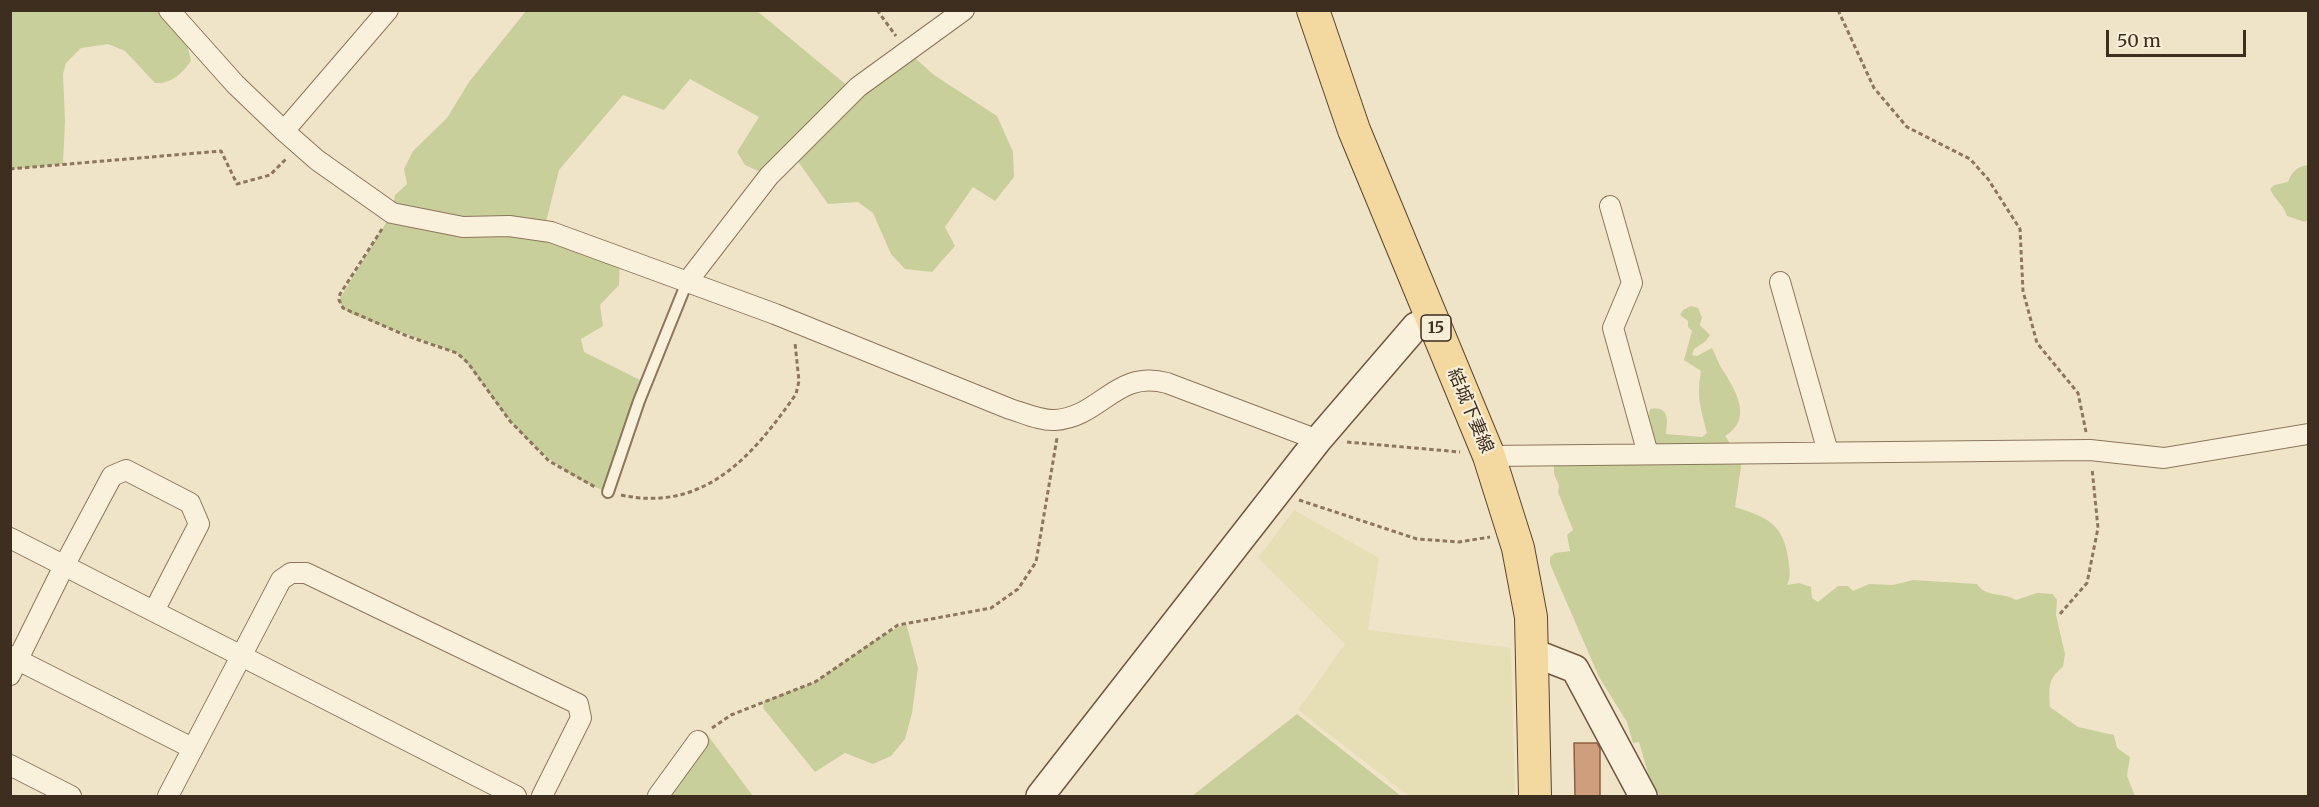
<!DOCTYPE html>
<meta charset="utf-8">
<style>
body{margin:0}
#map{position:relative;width:2319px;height:807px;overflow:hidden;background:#f0e4c8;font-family:Merriweather,serif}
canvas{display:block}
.frame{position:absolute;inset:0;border:12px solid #3d2e20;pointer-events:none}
.scale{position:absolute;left:2106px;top:30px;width:140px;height:27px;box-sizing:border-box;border:3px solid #3d2e20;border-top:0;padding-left:8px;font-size:18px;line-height:21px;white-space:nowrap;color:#3d2e20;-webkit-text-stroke:4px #f7eed8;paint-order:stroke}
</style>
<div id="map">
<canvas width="2319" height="807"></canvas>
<div class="frame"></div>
<div class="scale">50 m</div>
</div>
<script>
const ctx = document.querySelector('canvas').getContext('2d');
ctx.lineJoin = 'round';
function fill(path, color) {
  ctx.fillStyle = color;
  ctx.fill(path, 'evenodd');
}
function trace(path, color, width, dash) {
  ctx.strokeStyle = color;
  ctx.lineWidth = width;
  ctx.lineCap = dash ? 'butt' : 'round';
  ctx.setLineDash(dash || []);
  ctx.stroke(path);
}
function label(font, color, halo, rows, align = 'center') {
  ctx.font = font + ' Merriweather,"Noto Sans JP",serif';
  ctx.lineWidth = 4.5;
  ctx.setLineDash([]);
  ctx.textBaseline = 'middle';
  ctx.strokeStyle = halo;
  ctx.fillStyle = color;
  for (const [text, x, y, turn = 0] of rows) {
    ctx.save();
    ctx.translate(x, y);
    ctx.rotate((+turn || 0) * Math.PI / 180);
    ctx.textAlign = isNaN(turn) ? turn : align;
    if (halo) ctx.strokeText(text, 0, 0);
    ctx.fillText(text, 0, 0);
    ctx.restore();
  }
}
fill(new Path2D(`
 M1294,510L1379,558L1368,630L1511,648L1515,796H1409L1298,710L1345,644L1258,558Z`), '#e6deb5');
fill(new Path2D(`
 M11,11H169L183,26L191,61C181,74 172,84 155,83L125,51L108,44L81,48L66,63L63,74L65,121L63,164L11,169Z
 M526,11H757L854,91L907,51L934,75L997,116L1013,152L1014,177L995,201L973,187L945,227L955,246L932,272L905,269L891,254L873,213L858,202L828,204L792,153L769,176L745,165L737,152L759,117L690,79L664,110L623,95L559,170L544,230L620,257L619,285L600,305L603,326L581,339L584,352L646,383L608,492C561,475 527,443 497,404C484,386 473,368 457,353L351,314L343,308L339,300L392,213L395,195L407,184L404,169L413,151L447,118L469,82Z
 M2308,165V219L2305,222L2287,216C2283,204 2275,200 2270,189L2274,185L2288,182C2292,171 2297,167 2308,165Z
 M1691,306L1698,308L1702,317L1700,325L1710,335L1706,341L1694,349L1692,355L1697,356L1712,348C1716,355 1718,363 1722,369C1735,389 1754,419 1725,436L1742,460L1735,507C1767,517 1783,524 1788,557C1789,568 1792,575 1787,585L1799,583L1811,587L1812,598L1818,602L1838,586H1848L1853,591L1869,584L1893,585L1913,580L1977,584C1986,598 2003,592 2016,600L2037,593L2053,594L2057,600L2056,615L2065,654L2063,667C2047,679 2049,689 2050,707L2078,727L2114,735L2117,748L2130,757L2127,776L2135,796H1659L1648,773L1639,742L1633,743L1627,722L1599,677L1550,564V557L1555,553L1570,551L1567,535L1573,530L1558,492L1559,486L1554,474V465L1634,449L1647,425L1650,409C1669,406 1668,419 1666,434L1702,437L1707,433C1701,408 1696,398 1701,371L1684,360L1692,331L1688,327V321L1680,315L1683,310Z
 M906,623L918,668L912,713L905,739L891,756L873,764L845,753L815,772L763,708L764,701L815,682L878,638Z
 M1297,714L1401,796H1190H1192Z
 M706,733L753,796H658Z`), '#c9cf9b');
const building = new Path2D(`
 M1574,743H1597L1600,748V796H1575Z`);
fill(building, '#cf9f7d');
trace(building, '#8d5f41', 1.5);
const lane = new Path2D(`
 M608,492L639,401L687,282`);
const street = new Path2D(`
 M169,10L235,84L284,131L317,160L392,213L463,227L509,226L551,232L775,314L1010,409C1024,413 1040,421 1055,420C1101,417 1116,369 1167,383L1318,440
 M284,131L388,10
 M1610,206L1632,283L1613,328L1648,454
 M687,282L769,176L858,87L964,10
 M1780,282L1828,452
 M1489,456L2090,450L2164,458L2308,434
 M10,538L516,796
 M10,656L192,748
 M10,675L64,566L112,476L126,470L190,503L199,524L154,611
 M10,765L71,796
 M168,796L281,580L291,573H306L578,704L581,718L542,796
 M658,796L698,741`);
const secondary = new Path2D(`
 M1534,653L1575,669L1643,796
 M1040,796L1318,440L1416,326L1432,319`);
const primary = new Path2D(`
 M1313,10L1354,130L1489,456L1518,548L1531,617L1535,796`);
trace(lane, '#8d765c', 14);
trace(street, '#8d765c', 22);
trace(secondary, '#6f573f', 30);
trace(primary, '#5b4430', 34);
trace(new Path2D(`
 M877,10L896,36
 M1838,10L1874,88L1907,127L1970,159L1988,179L2020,229L2023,291L2037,343L2078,393L2086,432
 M10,169L221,151L237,184L270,175L286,159
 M382,229L340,294L339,300L343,308L407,336L457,353L468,363L510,421L549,461L595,487
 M1347,442L1460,452
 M621,495C704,513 753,456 796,394L799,381L795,343
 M1299,500L1417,539L1459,542L1490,537
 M2060,614L2087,583L2098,528L2092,468
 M712,728L731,715L815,682L898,625L991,608L1018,589L1036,562L1057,438`), '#8d765c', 3, [4.5, 3]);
trace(lane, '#faf1dc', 10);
trace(street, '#faf1dc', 20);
trace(secondary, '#faf1dc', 27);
trace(primary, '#f3d9a0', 32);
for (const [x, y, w] of [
 [1436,328,30]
]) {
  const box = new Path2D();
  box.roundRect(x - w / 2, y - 13, w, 26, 4.5);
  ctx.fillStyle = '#f7eed8';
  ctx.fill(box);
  trace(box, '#3d2e20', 1.5);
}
label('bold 16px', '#3d2e20', null, [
 ["15",1436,328]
]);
label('18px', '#3d2e20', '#f7eed8', [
 ["結城下妻線",1470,411,67]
]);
</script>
